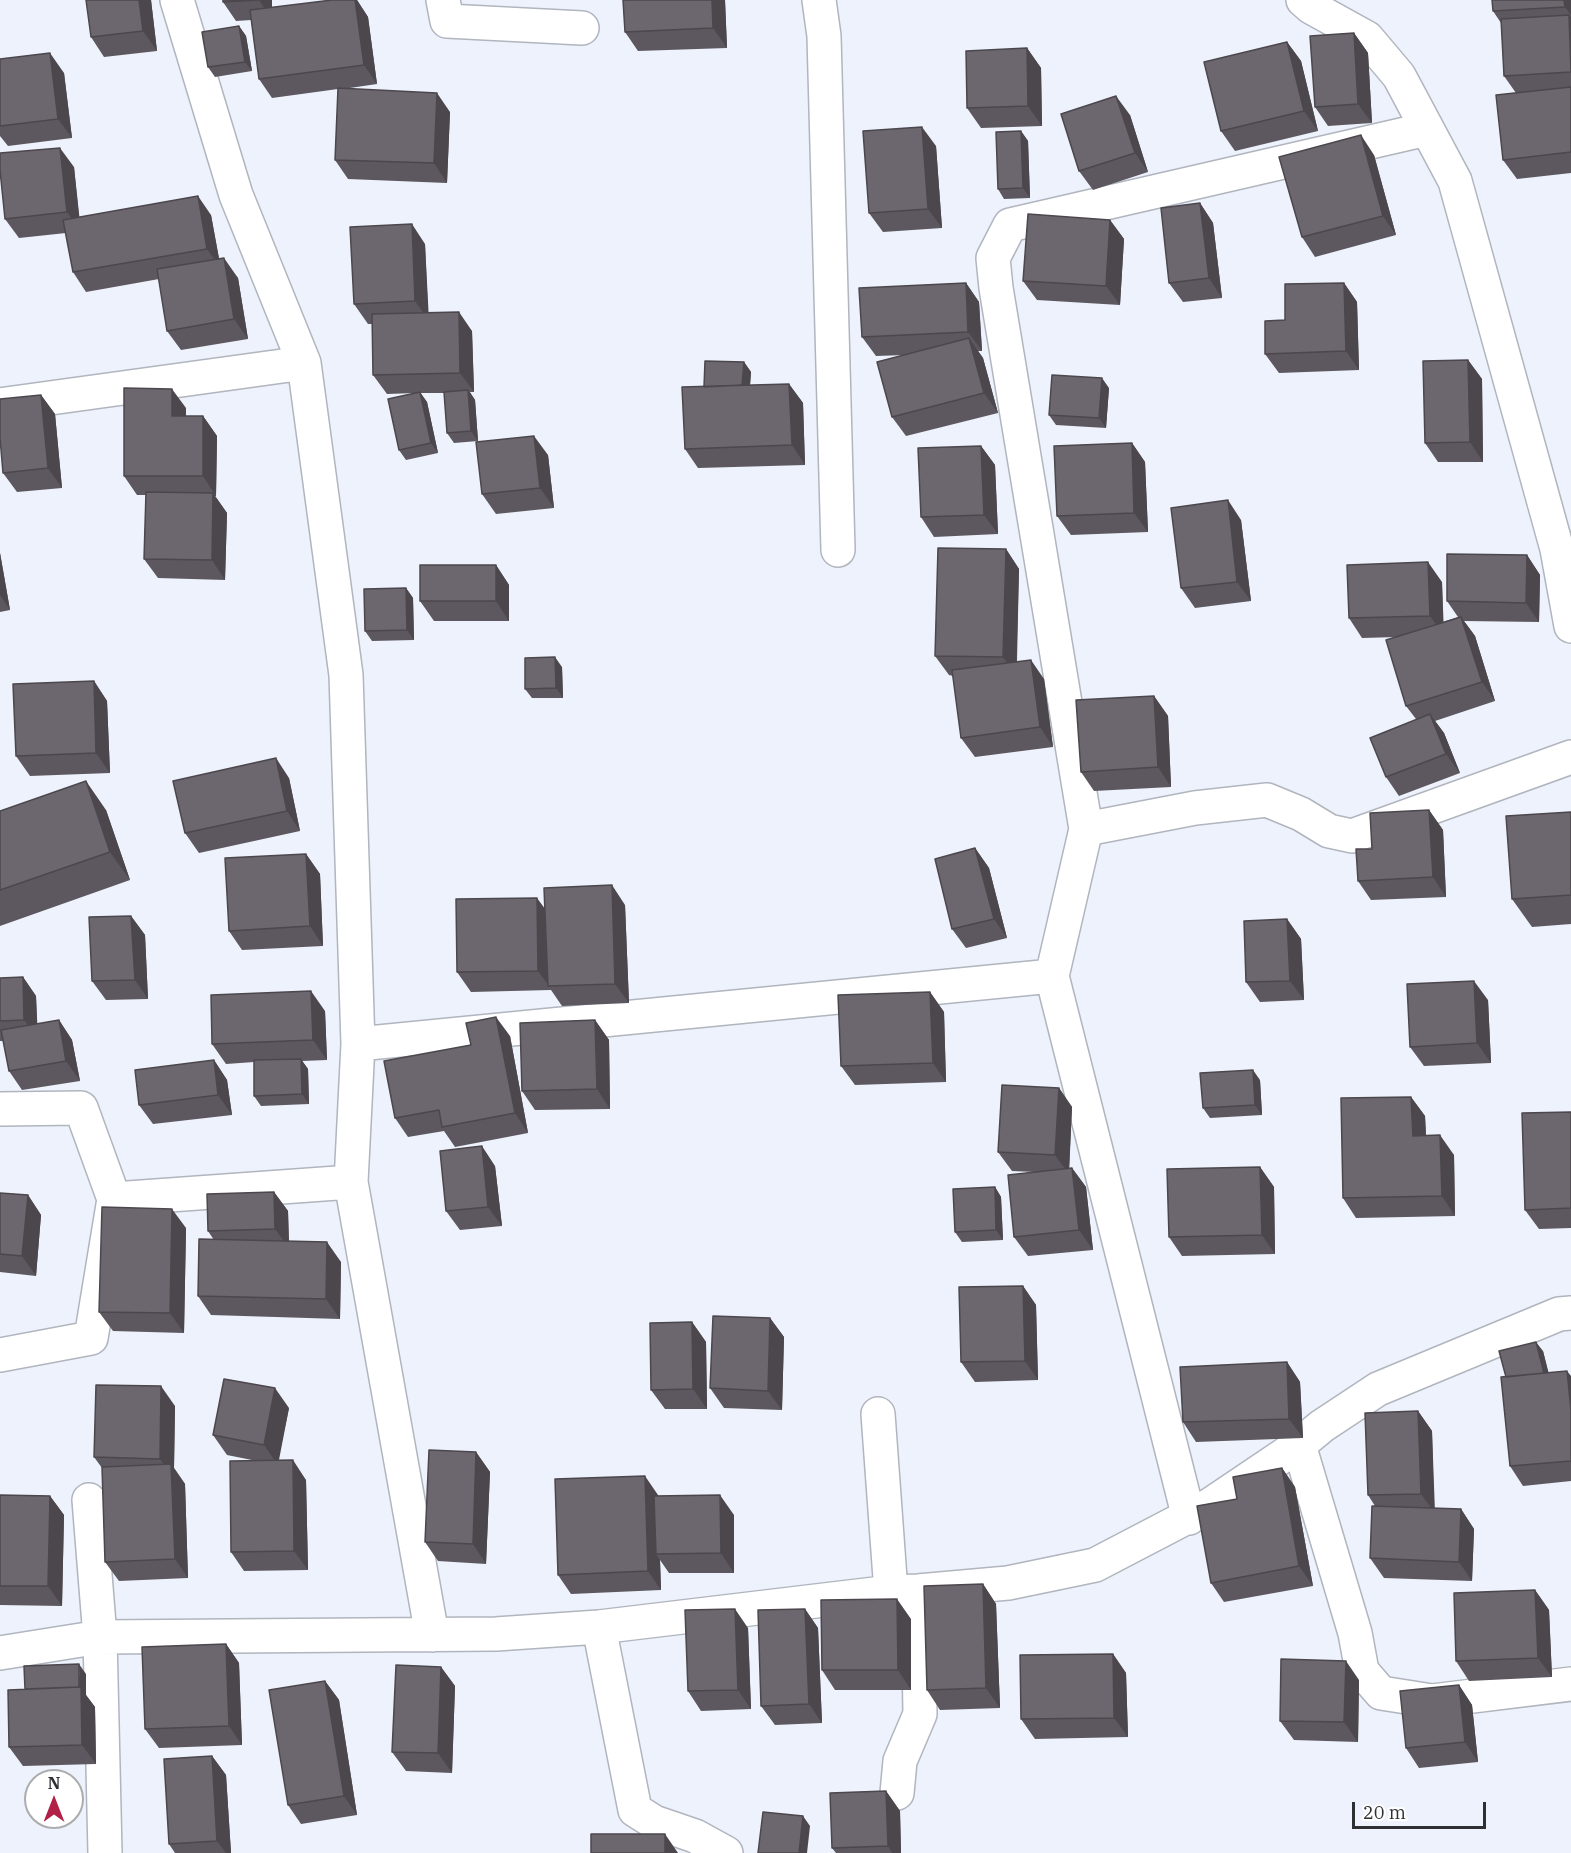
<!DOCTYPE html>
<style>
body{margin:0}
#map{position:relative;width:1571px;height:1853px;overflow:hidden;background:#edf2fc;font-family:"IBM Plex Serif",serif}
canvas{display:block}
.north{position:absolute;left:24px;top:1769px;width:60px;height:60px;box-sizing:border-box;background:#fff;border:2px solid #abacad;border-radius:50%;rotate:0deg;font-size:16px;font-weight:700;line-height:24px;text-align:center;color:#2e2f33}
.north::after{content:'';display:block;margin:auto;width:21px;height:27px;background:#b22047;clip-path:polygon(50% 0,100% 100%,50% 72%,0 100%)}
.scale{position:absolute;left:1352px;top:1802px;width:134px;height:27px;box-sizing:border-box;border:3px solid #2e2f33;border-top:0;padding-left:8px;font-size:18px;line-height:21px;white-space:nowrap;color:#2e2f33;-webkit-text-stroke:4px #fff;paint-order:stroke}
</style>
<div id="map">
<canvas width="1571" height="1853"></canvas>
<div class="north">N</div>
<div class="scale">20 m</div>
</div>
<script>
const ctx = document.querySelector('canvas').getContext('2d');
ctx.lineJoin = 'round';
function trace(path, color, width, dash) {
  ctx.strokeStyle = color;
  ctx.lineWidth = width;
  ctx.lineCap = dash ? 'butt' : 'round';
  ctx.setLineDash(dash || []);
  ctx.stroke(path);
}
function fill(path, color) {
  ctx.fillStyle = color;
  ctx.fill(path, 'evenodd');
}
const minor = new Path2D(`
 M177,0L236,195L304,363L346,675L358,1044L351,1182L432,1635
 M443,0L447,21L582,28
 M819,0L824,36L838,550
 M1303,0L1311,7L1367,38L1399,76L1455,181L1557,549L1571,626
 M0,405L304,363
 M1086,829L1195,808L1267,800L1301,814L1329,831L1352,836L1571,757
 M358,1044L1052,976
 M0,1109L81,1108L114,1199
 M0,1355L91,1338L114,1199L351,1182
 M878,1414L891,1592
 M1299,1445L1355,1633L1362,1671L1381,1693L1432,1701L1571,1684
 M89,1500L100,1637L105,1853
 M1189,1518L1052,976L1086,829L996,288L993,258L1010,225L1427,129
 M599,1627L635,1810L654,1822L695,1836L726,1853
 M0,1653L100,1637L496,1634L599,1627L891,1592L918,1591L1008,1583L1095,1565L1210,1505L1299,1445L1322,1426L1378,1389L1559,1314L1571,1313
 M897,1793L900,1761L920,1714L918,1591`);
trace(minor, '#b0b5be', 36);
trace(minor, '#fff', 33);
fill(new Path2D(`
 M151,0L157,51L104,57L91,37Z
 M223,0H272V8L332,0H357L368,17L377,84L343,89L450,112L447,183L348,179L335,160L338,89L272,98L259,79L251,20L236,21L223,2Z
 M623,0H725L727,48L638,51L625,32Z
 M1571,0V173L1517,179L1503,160L1516,93L1504,76L1501,23L1493,11Z
 M239,26L246,36L252,71L215,77L208,67Z
 M1354,33L1368,53L1372,123L1328,126L1315,107Z
 M1287,42L1301,61L1318,131L1235,151L1221,131Z
 M1027,48L1041,68L1042,126L981,128L967,108Z
 M0,59L64,73L72,138L8,146L0,136Z
 M1130,115L1148,172L1093,190L1079,171Z
 M1021,131L1028,141L1030,198L1004,199L998,189Z
 M936,146L942,228L883,232L869,213Z
 M1374,155L1396,235L1315,257L1302,237Z
 M74,167L79,217L211,215L219,259L238,278L248,339L181,350L167,331L159,279L86,292L73,272L66,233L19,238L5,219Z
 M1200,203L1213,223L1222,298L1183,302L1169,283Z
 M1110,220L1124,239L1120,305L1037,300L1023,281Z
 M425,244L428,312L472,331L474,392H470L475,400L478,441L454,443L447,433L444,393H420L427,402L438,453L406,460L399,450L415,393L387,394L373,375L372,324H368L354,304Z
 M966,283L979,302L982,351H978L983,358L998,413L906,436L892,417L905,355L876,356L862,337Z
 M1344,283L1357,302L1359,370L1279,373L1265,354Z
 M1468,360L1482,379L1483,462H1438L1425,443Z
 M744,362L751,372L750,385L789,384L803,403L805,465L698,468L685,449L704,387Z
 M1109,388L1106,428L1056,425L1049,415Z
 M41,395L55,414L62,488L17,492L3,473Z
 M186,408V416H203L217,436L216,496H215L227,513L225,580L158,578L144,559L146,495H137L124,476Z
 M1132,443L1145,462L1148,532L1071,535L1057,516Z
 M981,446L995,465L998,534L934,537L921,517Z
 M548,455L554,508L496,514L482,494Z
 M1241,520L1251,601L1195,608L1181,588Z
 M1006,549L1019,569L1017,662L1044,679L1053,747L975,757L961,738L953,676L949,675L935,656Z
 M0,553L10,610L0,612Z
 M1527,555L1540,575L1539,622L1464,621L1475,636L1495,701L1435,721L1444,733L1460,773L1399,796L1386,777L1416,719L1406,706L1398,637L1362,638L1349,618L1442,582L1443,622L1458,617L1447,601Z
 M496,565L509,585V621H434L420,601Z
 M406,588L413,598L414,640L372,641L365,631Z
 M562,667L563,698H532L525,689Z
 M94,681L107,701L110,773L30,776L16,756Z
 M1154,696L1168,716L1171,787L1094,791L1081,772Z
 M289,778L300,831L199,853L185,833Z
 M106,810L130,880L0,926V811Z
 M1429,810L1443,830L1446,897L1371,900L1358,881L1372,849Z
 M1571,812V924L1532,927L1512,899Z
 M975,848L989,868L1007,938L966,948L952,929Z
 M306,854L320,874L323,946L242,950L229,931Z
 M625,905L629,1003L562,1006L551,990L471,992L457,972L545,910Z
 M131,916L145,935L148,999L106,1000L92,981Z
 M1287,919L1301,939L1304,1000L1260,1002L1246,982Z
 M23,977L36,996L37,1024L59,1020L72,1040L80,1081L22,1090L9,1071L3,1041H0V978Z
 M930,992L944,1012L946,1082L855,1085L841,1066Z
 M1488,1000L1491,1063L1424,1066L1410,1047Z
 M325,1011L327,1060L302,1061L308,1069L309,1104L261,1106L254,1096V1062L226,1064L212,1044Z
 M595,1020L609,1040L610,1109L535,1110L522,1091Z
 M510,1036L528,1133L455,1147L444,1131L408,1137L395,1118L471,1045Z
 M214,1060L227,1080L232,1115L153,1124L139,1105Z
 M1260,1080L1262,1115L1210,1118L1203,1108Z
 M1059,1088L1072,1107L1069,1168H1072L1086,1187L1093,1250L1028,1256L1014,1237L1035,1172L1012,1171L998,1152Z
 M1411,1097L1425,1116L1426,1136L1454,1155L1455,1216L1356,1218L1343,1198Z
 M1571,1112V1228L1539,1229L1525,1210Z
 M495,1166L502,1226L460,1230L446,1211Z
 M1260,1167L1274,1187L1275,1254L1182,1256L1169,1237Z
 M995,1187L1001,1197L1003,1240L962,1242L955,1232Z
 M274,1192L288,1211L289,1241L341,1262L340,1319L211,1315L198,1296L214,1240L208,1231Z
 M0,1193L28,1195L41,1215L36,1276L0,1272Z
 M186,1228L184,1333L113,1331L99,1312Z
 M1023,1286L1036,1305L1038,1380L975,1382L961,1362Z
 M770,1318L784,1337L782,1410L724,1408L710,1388Z
 M692,1322L706,1342L707,1409H665L651,1390Z
 M1543,1351L1548,1372L1571,1376V1481L1523,1486L1510,1466L1506,1377Z
 M1287,1362L1300,1382L1303,1438L1196,1442L1183,1422Z
 M175,1406L174,1468L185,1484L188,1578L119,1581L105,1562L102,1468L94,1457Z
 M289,1408L278,1460L306,1480L308,1570L244,1571L231,1552L257,1461L227,1455L213,1435Z
 M1418,1411L1432,1431L1434,1508L1461,1509L1474,1529L1472,1581L1384,1578L1370,1558L1375,1506L1368,1495Z
 M476,1452L490,1472L486,1564L438,1561L425,1542Z
 M1282,1468L1295,1487L1313,1586L1224,1602L1211,1583L1237,1499Z
 M0,1495L50,1496L64,1515L62,1606L0,1605Z
 M658,1496L734,1515V1573H669L660,1560L661,1590L571,1594L558,1575Z
 M983,1584L996,1604L1000,1708L940,1710L927,1690Z
 M1535,1590L1549,1610L1552,1677L1469,1681L1456,1661Z
 M805,1609L818,1628L822,1723L775,1725L761,1706Z
 M911,1619V1690H835L822,1670Z
 M748,1628L751,1709L701,1711L688,1691Z
 M226,1644L239,1663L242,1745L159,1748L145,1729Z
 M1113,1654L1126,1673L1128,1737L1035,1739L1021,1719Z
 M441,1667L455,1686L452,1773L406,1771L392,1752Z
 M86,1674V1695L95,1707L96,1764L23,1766L9,1747L25,1689Z
 M1359,1680L1358,1742L1294,1740L1280,1721Z
 M325,1681L339,1700L357,1815L301,1824L288,1805Z
 M1459,1685L1472,1705L1478,1762L1419,1768L1406,1748Z
 M212,1756L226,1775L231,1853H175L169,1844Z
 M886,1791L900,1811L901,1853H836L832,1848Z`), '#5d585f');
fill(new Path2D(`
 M139,0H151L157,51L143,31Z
 M259,0H272V20Z
 M355,0H357L368,17L377,84L364,65Z
 M712,0H725L727,48L713,28Z
 M1564,0H1571V15L1565,7Z
 M1569,15L1571,17V47Z
 M239,26L246,36L252,71L245,62Z
 M1354,33L1368,53L1372,123L1358,104Z
 M1287,42L1301,61L1318,131L1304,111Z
 M1027,48L1041,68L1042,126L1028,106Z
 M50,53L64,73L72,138L58,119Z
 M437,93L450,112L447,183L434,163Z
 M1116,96L1130,115L1148,172L1135,153Z
 M922,127L936,146L942,228L928,209Z
 M1021,131L1028,141L1030,198L1023,188Z
 M1361,135L1374,155L1396,235L1383,216Z
 M60,148L74,167L81,232L67,212Z
 M198,196L211,215L221,269L207,249Z
 M1200,203L1213,223L1222,298L1209,278Z
 M1110,220L1124,239L1120,305L1106,286Z
 M412,224L425,244L429,321L415,301Z
 M224,258L238,278L248,339L234,319Z
 M966,283L979,302L982,351L968,332Z
 M1344,283L1357,302L1359,370L1346,351Z
 M459,312L472,331L474,392L460,373Z
 M969,338L983,358L998,413L984,393Z
 M1468,360L1482,379L1483,462L1470,442Z
 M744,362L751,372L749,399L742,390Z
 M1102,378L1109,388L1106,428L1099,418Z
 M789,384L803,403L805,465L792,445Z
 M172,389L186,408L185,436L172,416Z
 M468,390L475,400L478,441L471,431Z
 M420,392L427,402L438,453L431,443Z
 M41,395L55,414L62,488L48,468Z
 M203,416L217,436L216,496L203,476Z
 M534,436L548,455L554,508L540,488Z
 M1132,443L1145,462L1148,532L1134,513Z
 M981,446L995,465L998,534L984,515Z
 M213,493L227,513L225,580L212,560Z
 M1228,500L1241,520L1251,601L1237,582Z
 M1006,549L1019,569L1016,677L1003,657Z
 M0,553L10,610L0,595Z
 M1527,555L1540,575L1539,622L1526,603Z
 M1428,562L1442,582L1444,635L1430,616Z
 M496,565L509,585V621L496,601Z
 M406,588L413,598L414,640L407,630Z
 M1461,617L1475,636L1495,701L1482,682Z
 M555,657L562,667L563,698L556,688Z
 M1031,660L1044,679L1053,747L1040,727Z
 M94,681L107,701L110,773L96,753Z
 M1154,696L1168,716L1171,787L1158,767Z
 M1430,714L1444,733L1460,773L1446,754Z
 M276,758L289,778L300,831L287,811Z
 M86,781L106,810L130,880L110,852Z
 M1429,810L1443,830L1446,897L1433,877Z
 M975,848L989,868L1007,938L994,919Z
 M306,854L320,874L323,946L310,926Z
 M612,885L625,905L629,1003L615,984Z
 M537,898L551,917L549,986L538,971Z
 M131,916L145,935L148,999L135,980Z
 M1287,919L1301,939L1304,1000L1290,981Z
 M23,977L36,996L38,1039L24,1020Z
 M1474,981L1488,1000L1491,1063L1477,1043Z
 M311,991L325,1011L327,1060L313,1040Z
 M930,992L944,1012L946,1082L933,1063Z
 M496,1017L510,1036L528,1133L515,1113Z
 M59,1020L72,1040L80,1081L66,1061Z
 M595,1020L609,1040L610,1109L597,1089Z
 M301,1059L308,1069L309,1104L302,1094Z
 M214,1060L227,1080L232,1115L218,1095Z
 M1253,1070L1260,1080L1262,1115L1255,1105Z
 M1059,1088L1072,1107L1069,1174L1055,1155Z
 M1411,1097L1425,1116L1427,1156L1413,1136Z
 M1440,1135L1454,1155L1455,1216L1442,1196Z
 M482,1146L495,1166L502,1226L488,1207Z
 M1260,1167L1274,1187L1275,1254L1262,1235Z
 M1072,1168L1086,1187L1093,1250L1079,1230Z
 M995,1187L1001,1197L1003,1240L996,1230Z
 M274,1192L288,1211L289,1248L275,1229Z
 M28,1195L41,1215L36,1276L22,1256Z
 M172,1209L186,1228L184,1333L170,1313Z
 M327,1242L341,1262L340,1319L326,1299Z
 M1023,1286L1036,1305L1038,1380L1025,1361Z
 M770,1318L784,1337L782,1410L768,1391Z
 M692,1322L706,1342L707,1409L693,1389Z
 M1536,1342L1543,1351L1552,1386L1545,1376Z
 M1287,1362L1300,1382L1303,1438L1289,1419Z
 M1567,1371L1571,1376V1410Z
 M161,1386L175,1406L174,1468L185,1484L188,1578L175,1559L171,1475L160,1459Z
 M275,1388L289,1408L278,1465L264,1445Z
 M1418,1411L1432,1431L1435,1513L1421,1494Z
 M476,1452L490,1472L486,1564L473,1544Z
 M293,1460L306,1480L308,1570L294,1551Z
 M1282,1468L1295,1487L1313,1586L1299,1566Z
 M645,1476L658,1495L660,1554H656L660,1560L661,1590L648,1571Z
 M720,1495L734,1515V1573L721,1553Z
 M50,1496L64,1515L62,1606L48,1586Z
 M1461,1509L1474,1529L1472,1581L1459,1562Z
 M983,1584L996,1604L1000,1708L986,1688Z
 M1535,1590L1549,1610L1552,1677L1538,1658Z
 M897,1599L911,1619V1690L898,1670Z
 M735,1609L748,1628L751,1709L738,1690Z
 M805,1609L818,1628L822,1723L809,1704Z
 M226,1644L239,1663L242,1745L229,1726Z
 M1113,1654L1126,1673L1128,1737L1114,1718Z
 M1346,1661L1359,1680L1358,1742L1344,1722Z
 M79,1664L86,1674V1695L95,1707L96,1764L82,1745Z
 M441,1667L455,1686L452,1773L438,1753Z
 M325,1681L339,1700L357,1815L344,1796Z
 M1459,1685L1472,1705L1478,1762L1465,1742Z
 M212,1756L226,1775L231,1853H226L217,1841Z
 M886,1791L900,1811L901,1853H892L888,1846Z
 M803,1816L810,1826L807,1853H799Z
 M665,1834L678,1853H665Z`), '#4c474d');
const building = new Path2D(`
 M86,0H139L143,31L91,37Z
 M223,0H259L223,2Z
 M332,0H355L364,65L259,79L250,10Z
 M623,0H712L713,28L625,32Z
 M1492,0H1564L1565,7L1493,11Z
 M1569,15L1571,72L1504,76L1501,19Z
 M239,26L245,62L208,67L202,32Z
 M1354,33L1358,104L1315,107L1310,36Z
 M1287,42L1304,111L1221,131L1204,62Z
 M1027,48L1028,106L967,108L966,51Z
 M50,53L58,119L0,126V59Z
 M1571,87V152L1503,160L1496,95Z
 M338,88L437,93L434,163L335,160Z
 M1116,96L1135,153L1079,171L1061,114Z
 M922,127L928,209L869,213L863,131Z
 M1021,131L1023,188L998,189L996,132Z
 M1361,135L1383,216L1302,237L1279,157Z
 M60,148L67,212L5,219L0,170V153Z
 M198,196L207,249L73,272L63,220Z
 M1200,203L1209,278L1169,283L1161,208Z
 M1028,214L1110,220L1106,286L1023,281Z
 M412,224L415,301L354,304L350,227Z
 M224,258L234,319L167,331L157,269Z
 M966,283L968,332L862,337L859,288Z
 M1344,283L1346,351L1265,354V321L1285,320V284Z
 M459,312L460,373L373,375L372,314Z
 M969,338L984,393L892,417L877,362Z
 M1468,360L1470,442L1425,443L1423,361Z
 M705,361L744,362L742,385L704,387Z
 M1052,375L1102,378L1099,418L1049,415Z
 M789,384L792,445L685,449L682,387Z
 M124,388L172,389V416H203V476H124Z
 M468,390L471,431L447,433L444,392Z
 M420,392L431,443L399,450L388,399Z
 M41,395L48,468L3,473L0,438V399Z
 M534,436L540,488L482,494L476,442Z
 M1132,443L1134,513L1057,516L1054,446Z
 M981,446L984,515L921,517L918,448Z
 M146,492L213,493L212,560L144,559Z
 M1228,500L1237,582L1181,588L1171,508Z
 M938,548L1006,549L1003,657L935,656Z
 M1447,554L1527,555L1526,603L1447,601Z
 M1428,562L1430,616L1349,618L1347,565Z
 M420,565H496V601H420Z
 M406,588L407,630L365,631L364,589Z
 M1461,617L1482,682L1406,706L1386,640Z
 M555,657L556,688L525,689V658Z
 M1031,660L1040,727L961,738L952,670Z
 M94,681L96,753L16,756L13,684Z
 M1154,696L1158,767L1081,772L1076,700Z
 M1430,714L1446,754L1386,777L1370,738Z
 M276,758L287,811L185,833L173,781Z
 M86,781L110,852L0,890V811Z
 M1429,810L1433,877L1358,881L1356,849H1372L1370,813Z
 M1571,812V895L1512,899L1506,816Z
 M975,848L994,919L952,929L935,859Z
 M306,854L310,926L229,931L225,858Z
 M612,885L615,984L548,986L544,888Z
 M537,898L538,971L457,972L456,899Z
 M131,916L135,980L92,981L89,917Z
 M1287,919L1290,981L1246,982L1244,921Z
 M23,977L24,1020L0,1021V978Z
 M1474,981L1477,1043L1410,1047L1407,984Z
 M311,991L313,1040L212,1044L211,995Z
 M930,992L933,1063L841,1066L838,995Z
 M496,1017L515,1113L442,1127L439,1110L395,1118L384,1061L471,1045L466,1023Z
 M59,1020L66,1061L9,1071L1,1030Z
 M595,1020L597,1089L522,1091L520,1023Z
 M301,1059L302,1094L254,1096V1060Z
 M214,1060L218,1095L139,1105L135,1070Z
 M1253,1070L1255,1105L1203,1108L1200,1073Z
 M1002,1085L1059,1088L1055,1155L998,1152Z
 M1411,1097L1413,1136L1440,1135L1442,1196L1343,1198L1341,1098Z
 M1571,1112V1208L1525,1210L1522,1113Z
 M482,1146L488,1207L446,1211L440,1151Z
 M1260,1167L1262,1235L1169,1237L1167,1169Z
 M1072,1168L1079,1230L1014,1237L1008,1175Z
 M995,1187L996,1230L955,1232L953,1189Z
 M274,1192L275,1229L208,1231L207,1194Z
 M0,1193L28,1195L22,1256L0,1254Z
 M102,1207L172,1209L170,1313L99,1312Z
 M199,1239L327,1242L326,1299L198,1296Z
 M1023,1286L1025,1361L961,1362L959,1287Z
 M713,1316L770,1318L768,1391L710,1388Z
 M692,1322L693,1389L651,1390L650,1323Z
 M1536,1342L1544,1373L1506,1377L1499,1351Z
 M1287,1362L1289,1419L1183,1422L1180,1367Z
 M1567,1371L1571,1410V1461L1510,1466L1501,1377Z
 M224,1379L275,1388L264,1445L213,1435Z
 M96,1385L161,1386L160,1459L94,1457Z
 M1418,1411L1421,1494L1368,1495L1365,1413Z
 M429,1450L476,1452L473,1544L425,1542Z
 M293,1460L294,1551L231,1552L230,1461Z
 M171,1464L175,1559L105,1562L102,1467Z
 M1282,1468L1299,1566L1211,1583L1197,1506L1237,1499L1233,1477Z
 M645,1476L648,1571L558,1575L555,1479Z
 M0,1495L50,1496L48,1586H0Z
 M720,1495L721,1553L656,1554L654,1496Z
 M1372,1506L1461,1509L1459,1562L1370,1558Z
 M983,1584L986,1688L927,1690L924,1586Z
 M1535,1590L1538,1658L1456,1661L1454,1593Z
 M897,1599L898,1670H822L821,1600Z
 M735,1609L738,1690L688,1691L685,1610Z
 M805,1609L809,1704L761,1706L758,1610Z
 M226,1644L229,1726L145,1729L142,1647Z
 M1113,1654L1114,1718L1021,1719L1020,1655Z
 M1281,1659L1346,1661L1344,1722L1280,1721Z
 M79,1664V1687L25,1689L24,1666Z
 M396,1665L441,1667L438,1753L392,1752Z
 M325,1681L344,1796L288,1805L269,1690Z
 M1459,1685L1465,1742L1406,1748L1400,1691Z
 M81,1687L82,1745L9,1747L8,1690Z
 M212,1756L217,1841L169,1844L164,1759Z
 M886,1791L888,1846L832,1848L830,1793Z
 M763,1812L803,1816L799,1853H758Z
 M591,1834H665V1853H591Z`);
fill(building, '#6c666e');
trace(building, '#4c474d', 1.5);
</script>
